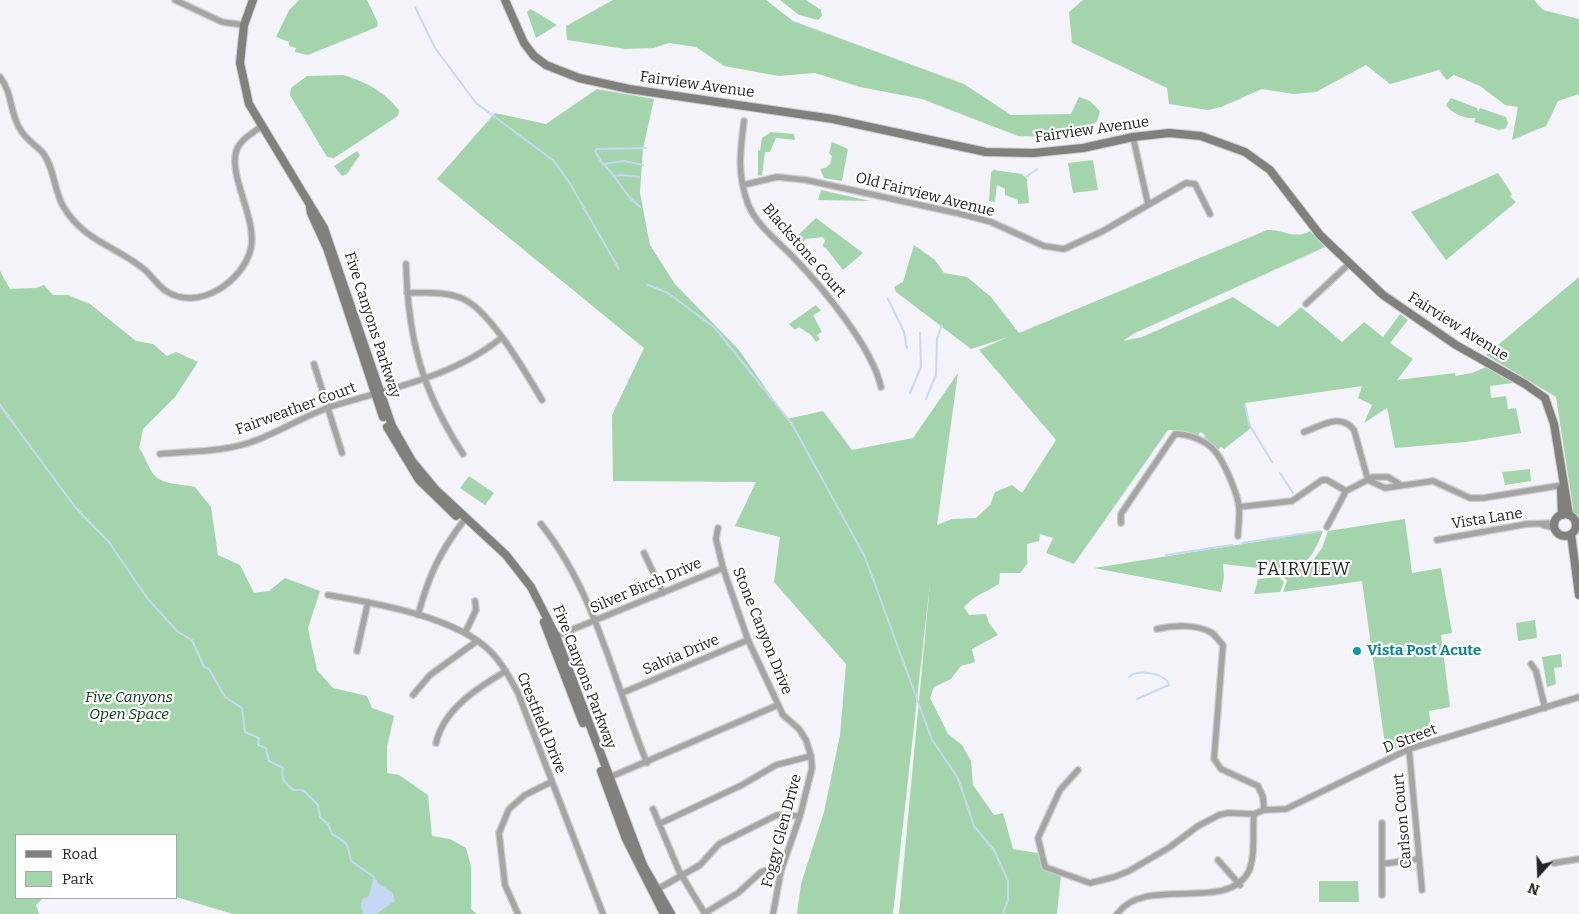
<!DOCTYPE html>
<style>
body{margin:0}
#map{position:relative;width:1579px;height:914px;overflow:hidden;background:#f3f3f9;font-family:Bitter,serif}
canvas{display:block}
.legend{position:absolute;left:15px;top:834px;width:162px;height:65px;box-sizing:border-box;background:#fff;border:1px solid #a7a7a8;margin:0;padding:6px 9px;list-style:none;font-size:15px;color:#242426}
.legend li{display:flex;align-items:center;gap:10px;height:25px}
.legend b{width:25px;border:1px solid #a7a7a8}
.north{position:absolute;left:1514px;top:849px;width:50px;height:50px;-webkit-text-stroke:4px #fff;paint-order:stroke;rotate:200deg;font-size:14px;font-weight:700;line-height:20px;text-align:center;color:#242426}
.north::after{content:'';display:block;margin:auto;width:18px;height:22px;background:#242426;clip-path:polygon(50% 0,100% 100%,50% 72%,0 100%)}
</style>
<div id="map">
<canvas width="1579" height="914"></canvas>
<ul class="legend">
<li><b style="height:6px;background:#82807c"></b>Road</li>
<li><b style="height:14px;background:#a4d4ac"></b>Park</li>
</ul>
<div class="north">N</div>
</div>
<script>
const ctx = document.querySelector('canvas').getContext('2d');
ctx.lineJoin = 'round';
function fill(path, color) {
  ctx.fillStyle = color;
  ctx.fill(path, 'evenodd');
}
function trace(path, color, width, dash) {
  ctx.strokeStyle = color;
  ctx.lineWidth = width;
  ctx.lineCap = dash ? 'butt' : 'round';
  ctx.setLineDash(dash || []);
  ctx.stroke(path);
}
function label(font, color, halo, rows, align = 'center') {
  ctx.font = font + ' Bitter,serif';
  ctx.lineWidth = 4.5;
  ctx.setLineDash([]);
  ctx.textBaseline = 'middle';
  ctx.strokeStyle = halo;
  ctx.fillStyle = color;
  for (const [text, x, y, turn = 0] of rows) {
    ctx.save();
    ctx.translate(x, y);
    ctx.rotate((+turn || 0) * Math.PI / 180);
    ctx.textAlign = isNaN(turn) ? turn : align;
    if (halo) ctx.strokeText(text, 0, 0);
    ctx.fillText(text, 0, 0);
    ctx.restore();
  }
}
fill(new Path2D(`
 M299,0H367L378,23L377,27L308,55L295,52L296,48L289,46V42L276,37L289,10Z
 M613,0H766L793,21L964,84L1011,115L1071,114L1079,97L1090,101L1100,111L1097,121L1083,135L1056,137L1018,136L922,99L860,87L815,73L779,76L724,66L696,47L669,43L654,48L625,49L567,40L566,26Z
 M780,0H806L821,10L822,16L818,20L799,15Z
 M1083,0H1534L1543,10L1579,19V94L1558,101L1546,126L1512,140L1518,107L1505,105L1480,86L1454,75L1447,80L1439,70L1390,84L1366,65L1316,92L1293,94L1262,89L1221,107L1208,110L1169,104L1167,88L1072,43L1069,12Z
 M531,9L557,25L536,38L527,12Z
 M343,75C367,82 383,91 399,110L398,116L334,158L327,157L290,95L291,88L307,76Z
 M597,89L654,99L643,149L640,193L650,245L675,284L739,350L787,419L823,411L852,450L913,438L958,373L937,525L952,519L976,518L990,505L995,492L1012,485L1022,493L1056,440L979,350L1008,337L971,349L896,292L894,287L903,282L914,245L935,260L944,273L967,277L991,297L1019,333L1267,230C1283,229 1295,240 1310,231L1325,247L1133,334L1123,341L1142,337L1233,297L1278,327L1301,307L1342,342L1364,322L1383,337L1400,314L1408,320L1390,343L1413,359L1397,380L1455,373V376L1472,373L1486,367L1513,383L1490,386L1491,398L1506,396L1508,409L1516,408L1521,433L1466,442L1395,448L1387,408L1364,423L1372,405L1358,398L1362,386L1245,403L1251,428L1224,449L1221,447L1217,450L1204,439L1205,435L1200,432L1198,436L1182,431L1168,430L1074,564L1046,553L1053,538L1040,534L1039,541L1027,544V564L1020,573H1000L999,584C985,593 976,594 964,607L969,615L986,614L989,623L998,635L972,649L975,662L961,666L951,679L934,687L930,698L948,734L962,745L971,761L973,785L994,815L1003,813L1013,849L1038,853L1043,869L1061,875L1057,914H899L930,583L893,914H797L801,884L824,812L840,735L846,664L774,582L780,537L735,526L756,482L613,481L612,415L644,348L437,179L495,113L546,124Z
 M1451,98L1477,108L1478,112L1480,108L1506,117L1508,123L1506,128L1499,130L1474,122L1476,118C1466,120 1451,113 1446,105Z
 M771,132L794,134L795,140L776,138L770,152H765L762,175L758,176V150L760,151L762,138Z
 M832,142L848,149L842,181L824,178L820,169L825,168L830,164L832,156L829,153Z
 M357,151L360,155L347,174L342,176L334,166Z
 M1093,160L1098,190L1073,193L1068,163Z
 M994,170L1022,174L1027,179L1029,203L1018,204V200L1005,195V189L997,185L995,202L989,201L991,172Z
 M1498,173L1512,194L1510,197L1516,202L1446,260L1411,212Z
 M821,190L870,201L818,200Z
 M816,218L863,253L843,270L825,247L824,248L823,245L825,241L823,237L806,239L801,244L795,238Z
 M0,271L10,289L36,288L44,285L53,295H68L90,304L136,341L153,344L167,356L176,352L198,362L175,397L143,429L139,448C145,456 147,464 152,472C159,485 182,484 195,487L211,507L218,555L240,565L254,593L269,591L285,578L320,591L308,628L317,670L333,688L367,696L372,708L394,716L387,747V773L399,775L428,795L432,836L450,839L466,848L471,866V909L477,914H233L176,897V835H16V898H43L36,905L39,914H0Z
 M1579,277V516L1572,512L1573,507L1556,397L1486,355Z
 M816,305L821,311L813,315L822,332L817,335L820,339L816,342L811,335L799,327L795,330L789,324Z
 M1530,469L1531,481L1505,485L1502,472Z
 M469,476L494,493L485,505L460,488Z
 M1405,519L1412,573L1441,568L1452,633L1441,635L1450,707L1429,711L1432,736L1386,752L1362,581L1283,592L1287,581L1279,572L1309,566L1322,548L1328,531Z
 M1323,531C1319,541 1315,551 1308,559C1291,575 1244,566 1223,564L1224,577L1221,592L1094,568Z
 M1279,577L1284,582L1280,592L1254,594L1258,579Z
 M1535,620L1537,638L1518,641L1516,623Z
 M1561,654L1562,667L1554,668L1556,684L1547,687L1542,657Z
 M1319,881H1358L1359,902H1319Z`), '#a4d4ac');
fill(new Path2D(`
 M374,876L378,883L393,893L395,901L376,914H363L361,907L362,899L369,896Z`), '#c5d8f4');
trace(new Path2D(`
 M415,7L435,48L476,103L554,161L569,182L619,269
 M782,115L822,121
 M930,144L967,152
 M603,165L595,151L597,149L646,148
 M614,176L630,198L640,207
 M639,177L621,175L614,176L604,164L624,161L643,165
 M1026,177L1037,169
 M648,285L668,293L715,328L792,424L865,557L932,740L958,778L974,826L994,850L1008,881V900L1003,914
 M888,299L904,332L907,348
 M910,393L921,367L920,333
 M926,399L936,375L937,338L942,325
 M0,405L75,507L109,542L147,598L178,632L192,640L204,667L209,669L225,697L242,708L245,732L259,738L258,745L266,748L269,761L283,768C280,780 286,784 294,790H303L318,805L320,817L328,824L332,834C347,842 348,844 351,861L374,877
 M1245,405L1249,424L1272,462
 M1280,473L1293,493
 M1242,543L1320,531
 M1166,555L1232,545
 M1129,677C1138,669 1161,673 1168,682L1169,685L1137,699`), '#c5d8f4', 2);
const minor = new Path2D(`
 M175,0L222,22L244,25
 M0,77C13,94 9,111 20,129C25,139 36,145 43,153C54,167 54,190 63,206C84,242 117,246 145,270C153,277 157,285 166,291C198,312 243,282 251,248C257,219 229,177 236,152C239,140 253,133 262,126
 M744,121C740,152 737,174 748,204C756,225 779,242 795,259C823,288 872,347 881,387
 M1133,137L1148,204
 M743,185L777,177L806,180L961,214L991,222L1044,246L1064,249L1103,231L1186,183L1195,184L1210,214
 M406,264C408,339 422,391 463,454
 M407,293C425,293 444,291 461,298C489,308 526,373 542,400
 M1306,304L1350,263
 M314,364L342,453
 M1304,432C1321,426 1341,412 1354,430L1368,480
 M160,454C192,451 227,452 257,440C282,430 305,416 330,407C387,389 454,377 501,338
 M1368,480L1385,488L1433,481L1470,498H1483L1563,485
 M1239,507L1292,501L1322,480H1327L1346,491
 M1121,523V514L1175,434C1188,434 1205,440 1214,450C1224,461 1238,494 1239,508C1240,518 1238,527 1238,536
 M541,524C596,593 614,683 647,763
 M1543,525L1555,528
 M1327,527L1346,491L1373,477H1388L1401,485
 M718,528L716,539L723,568L748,640L783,715L799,729L806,740L811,756L812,768L800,816L781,871L773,914
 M1437,540L1527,524L1554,523
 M644,553L663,593
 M328,595C375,603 456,617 490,651C502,663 510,678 518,693L603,914
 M418,615C429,575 439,553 465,519
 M1157,629C1174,625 1197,624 1212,633C1216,636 1220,642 1223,645L1214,759L1221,769L1258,786L1263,797L1264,810
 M465,633L476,610L475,601
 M554,637L723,568
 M357,651L368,602
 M1531,664L1536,671L1545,708
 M622,693L748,640
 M413,695L430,675L477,641
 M436,743C444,709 477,688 506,671
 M1409,749L1422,890
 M1078,770L1060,790L1038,838L1045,867L1090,883L1114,877L1129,871L1170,847L1198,826L1219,815L1228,813L1254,814L1264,810L1286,809L1409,749L1579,697
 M608,778L778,705
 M653,809L679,871L705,914
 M659,824L742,785L776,765L811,756
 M1218,860L1240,885
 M1554,863L1579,859
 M1382,864L1418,859
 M656,890L700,865L719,844L777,815L800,816
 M1382,895V823
 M705,913L738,893L761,872L771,869L781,871
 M518,914L505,885L499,833L509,809L525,795L551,782
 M1117,914C1146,874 1227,914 1249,871C1256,853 1252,832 1254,814`);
const tertiary = new Path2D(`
 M1575,521H1579`);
const secondary = new Path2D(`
 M253,0L244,25L240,63L249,104L324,228L392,426L412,461L436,490L506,555L531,587L556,636L643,865L671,914
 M505,0L524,43L534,56L546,65L579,78L629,89L833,119L986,152L1033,153L1083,148L1133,137L1169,133L1201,136L1245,152L1270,170L1320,235L1383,295L1456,345L1525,384L1545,398L1554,424L1569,515
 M310,207L311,213L327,248L383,417
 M387,427L419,480L456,516
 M1561,489L1562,515
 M1554 525a11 11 0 1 1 22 0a11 11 0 1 1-22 0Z
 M1571,534L1579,595
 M544,622L583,723
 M601,771L626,839L664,914`);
trace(minor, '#ceced3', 8);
trace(tertiary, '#ceced3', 9);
trace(secondary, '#ceced3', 10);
trace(minor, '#a7a5a3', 5.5);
trace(tertiary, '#a7a5a3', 7);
trace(secondary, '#82807c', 8);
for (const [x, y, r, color] of [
 [1357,651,5,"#0f9aa8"]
]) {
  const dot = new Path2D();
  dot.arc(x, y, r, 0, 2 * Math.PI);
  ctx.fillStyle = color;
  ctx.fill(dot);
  trace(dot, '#fff', 2);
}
label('15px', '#242426', '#fff', [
 ["Fairview Avenue",697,85,8],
 ["Fairview Avenue",1092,130,-8],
 ["Old Fairview Avenue",925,195,14],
 ["Blackstone Court",804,251,49],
 ["Five Canyons Parkway",372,325,72],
 ["Fairview Avenue",1458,327,32],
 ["Fairweather Court",296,409,-20],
 ["Vista Lane",1487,519,-9],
 ["Silver Birch Drive",646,586,-23],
 ["Stone Canyon Drive",762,631,68],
 ["Salvia Drive",681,655,-23],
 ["Five Canyons Parkway",584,677,69],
 ["Crestfield Drive",541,723,68],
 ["D Street",1410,739,-21],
 ["Carlson Court",1403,821,-95],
 ["Foggy Glen Drive",782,831,-75]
]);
label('bold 15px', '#0d838f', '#fff', [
 ["Vista Post Acute",1367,651]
], 'left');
label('italic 15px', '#003813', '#fff', [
 ["Five Canyons",129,698],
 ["Open Space",129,715]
]);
ctx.letterSpacing = '1px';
label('18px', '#242426', '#fff', [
 ["FAIRVIEW",1304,570]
]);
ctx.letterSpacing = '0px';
</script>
